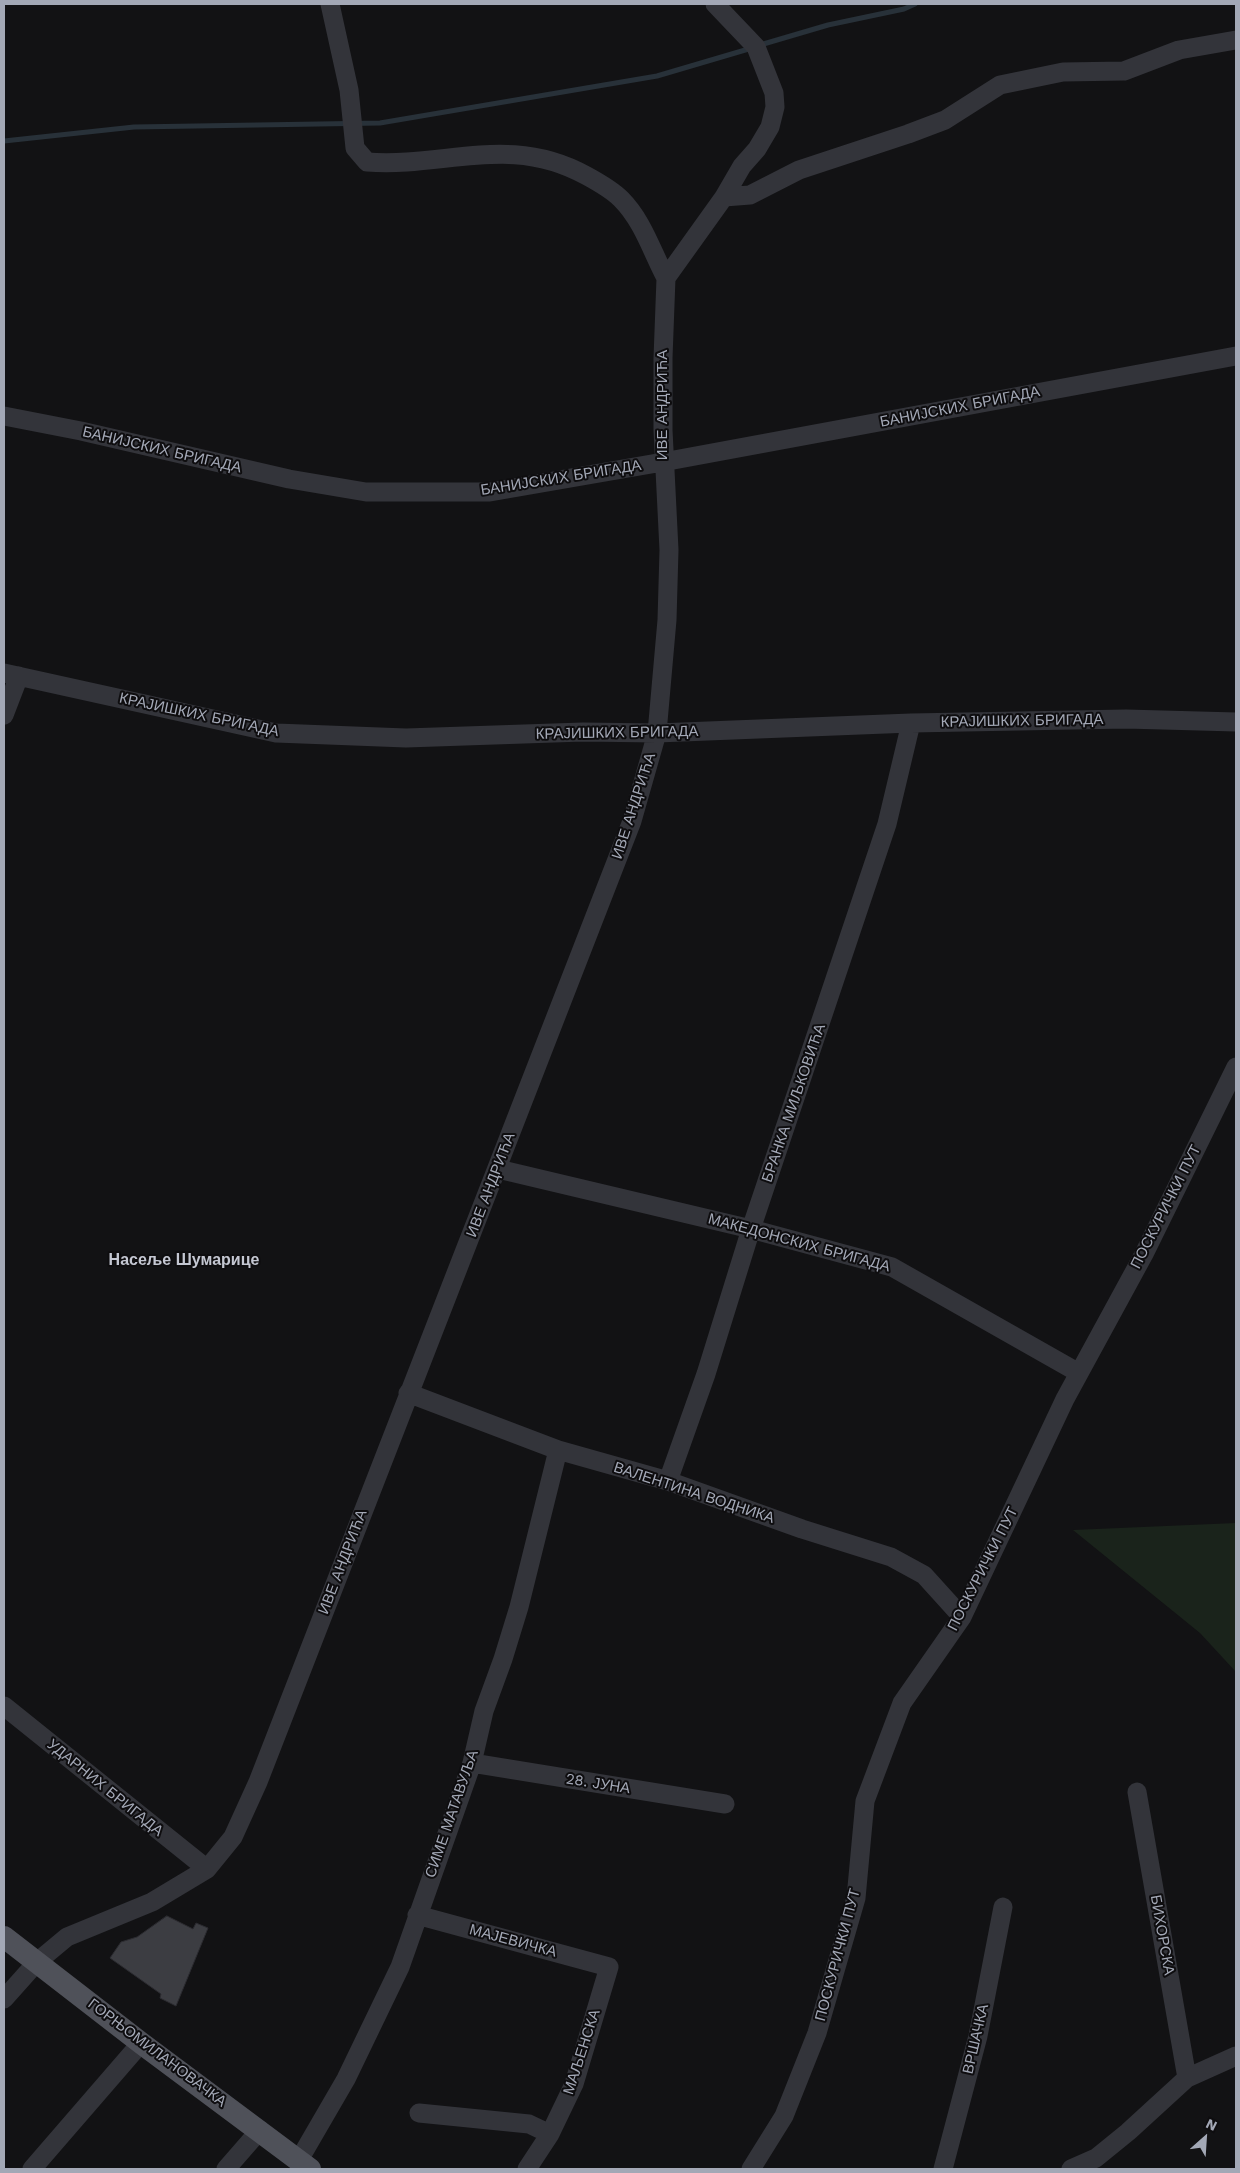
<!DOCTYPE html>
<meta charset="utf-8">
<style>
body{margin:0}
#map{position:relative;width:1240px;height:2173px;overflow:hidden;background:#121214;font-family:"Work Sans",sans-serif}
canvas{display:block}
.frame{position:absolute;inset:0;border:5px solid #a3a8b6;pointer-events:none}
.north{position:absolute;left:1180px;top:2113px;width:50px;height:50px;-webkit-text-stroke:4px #0e0d0f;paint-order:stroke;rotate:26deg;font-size:14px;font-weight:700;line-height:20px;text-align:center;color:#a3a8b6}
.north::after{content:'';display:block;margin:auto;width:18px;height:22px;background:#a3a8b6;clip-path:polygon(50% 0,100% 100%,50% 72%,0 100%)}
</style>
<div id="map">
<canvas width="1240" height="2173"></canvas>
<div class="frame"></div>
<div class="north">N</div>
</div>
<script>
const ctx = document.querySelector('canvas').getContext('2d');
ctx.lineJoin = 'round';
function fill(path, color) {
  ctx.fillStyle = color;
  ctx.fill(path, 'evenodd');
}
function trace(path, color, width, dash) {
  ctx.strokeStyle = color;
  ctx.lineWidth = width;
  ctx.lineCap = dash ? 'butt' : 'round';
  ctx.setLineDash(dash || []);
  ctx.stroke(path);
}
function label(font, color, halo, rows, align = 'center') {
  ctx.font = font + ' "Work Sans",sans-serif';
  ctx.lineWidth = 4;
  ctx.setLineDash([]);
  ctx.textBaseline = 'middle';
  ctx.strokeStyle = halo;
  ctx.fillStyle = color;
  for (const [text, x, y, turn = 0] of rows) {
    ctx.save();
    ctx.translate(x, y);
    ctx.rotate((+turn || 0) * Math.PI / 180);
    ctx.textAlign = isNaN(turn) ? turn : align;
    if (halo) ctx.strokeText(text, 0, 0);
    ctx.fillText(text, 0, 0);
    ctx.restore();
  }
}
fill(new Path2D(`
 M1236,1523V1672L1200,1633L1073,1530Z`), '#1a231b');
trace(new Path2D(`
 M760,45L828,25L904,9L915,4
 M4,141L134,127L380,123L657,76L752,48`), '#283139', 5);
const building = new Path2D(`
 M167,1916L193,1929L196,1923L208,1928L176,2006L160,1998L161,1994L110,1958L121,1942L137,1937Z`);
fill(building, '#3c3d42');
trace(building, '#2c2c31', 1);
trace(new Path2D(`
 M330,4L349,90L355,148L367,162C445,168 510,133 587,176C598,182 612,190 621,199C643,221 652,252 666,278
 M724,197L750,195L799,170L908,134L945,120L1000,85L1063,72L1124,71L1179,50L1236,40
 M4,416L81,431L289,479L366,492H490L663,462L1236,356
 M4,673L276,733L406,738L583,732L657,733L911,723L1126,719L1236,722
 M4,715L19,676
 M498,1169L751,1229L892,1267L1079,1373
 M408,1393L558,1450L668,1481L802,1529L891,1557L924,1575L962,1617
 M668,1481L706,1374L751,1229L887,824L911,723
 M4,1706L207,1869
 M472,1763L725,1804
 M1137,1792L1187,2078
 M417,1915L609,1967L574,2084L550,2134L527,2169
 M4,1999L37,1962L67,1937L152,1902L207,1869L233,1837L258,1782L632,821L657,733L667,620L669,550L663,430V358L666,278L724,197L742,166L757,149L770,127L775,107L774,93L756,47L715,4
 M419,2113L529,2124L550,2134
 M299,2160L346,2079L400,1967L472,1763L484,1711L503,1659L519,1607L558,1450
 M32,2169L141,2043
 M226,2169L260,2130
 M751,2169L784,2116L817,2033L856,1898L865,1801L902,1703L962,1617L1065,1399L1144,1254L1236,1067
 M943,2169L978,2036L1003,1907
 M1071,2169L1096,2158L1128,2132L1187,2078L1236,2056`), '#33343a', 19);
trace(new Path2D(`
 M4,1937L141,2043L310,2169`), '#4f5159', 22);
label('15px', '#a3a8b6', '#0e0d0f', [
 ["ИВЕ АНДРИЋА",663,405,-90],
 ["БАНИЈСКИХ БРИГАДА",960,407,-11],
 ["БАНИЈСКИХ БРИГАДА",162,450,13],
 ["БАНИЈСКИХ БРИГАДА",561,478,-9],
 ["КРАЈИШКИХ БРИГАДА",199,715,12],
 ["КРАЈИШКИХ БРИГАДА",1022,721,-1],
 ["КРАЈИШКИХ БРИГАДА",617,733,-1],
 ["ИВЕ АНДРИЋА",634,806,-72],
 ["БРАНКА МИЉКОВИЋА",794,1103,-71],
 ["ИВЕ АНДРИЋА",491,1185,-69],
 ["ПОСКУРИЧКИ ПУТ",1166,1207,-63],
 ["МАКЕДОНСКИХ БРИГАДА",799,1243,15],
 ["ВАЛЕНТИНА ВОДНИКА",694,1493,18],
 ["ИВЕ АНДРИЋА",343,1562,-69],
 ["ПОСКУРИЧКИ ПУТ",983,1569,-63],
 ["28. ЈУНА",598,1784,9],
 ["УДАРНИХ БРИГАДА",105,1788,39],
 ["СИМЕ МАТАВУЉА",452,1814,-71],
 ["БИХОРСКА",1162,1935,80],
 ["МАЈЕВИЧКА",513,1941,15],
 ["ПОСКУРИЧКИ ПУТ",838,1955,-75],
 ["ВРШАЧКА",976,2039,-77],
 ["МАЉЕНСКА",582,2052,-72],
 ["ГОРЊОМИЛАНОВАЧКА",157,2053,37]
]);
label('bold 16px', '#c4c7d2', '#0e0d0f', [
 ["Насеље Шумарице",184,1260]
]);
</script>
